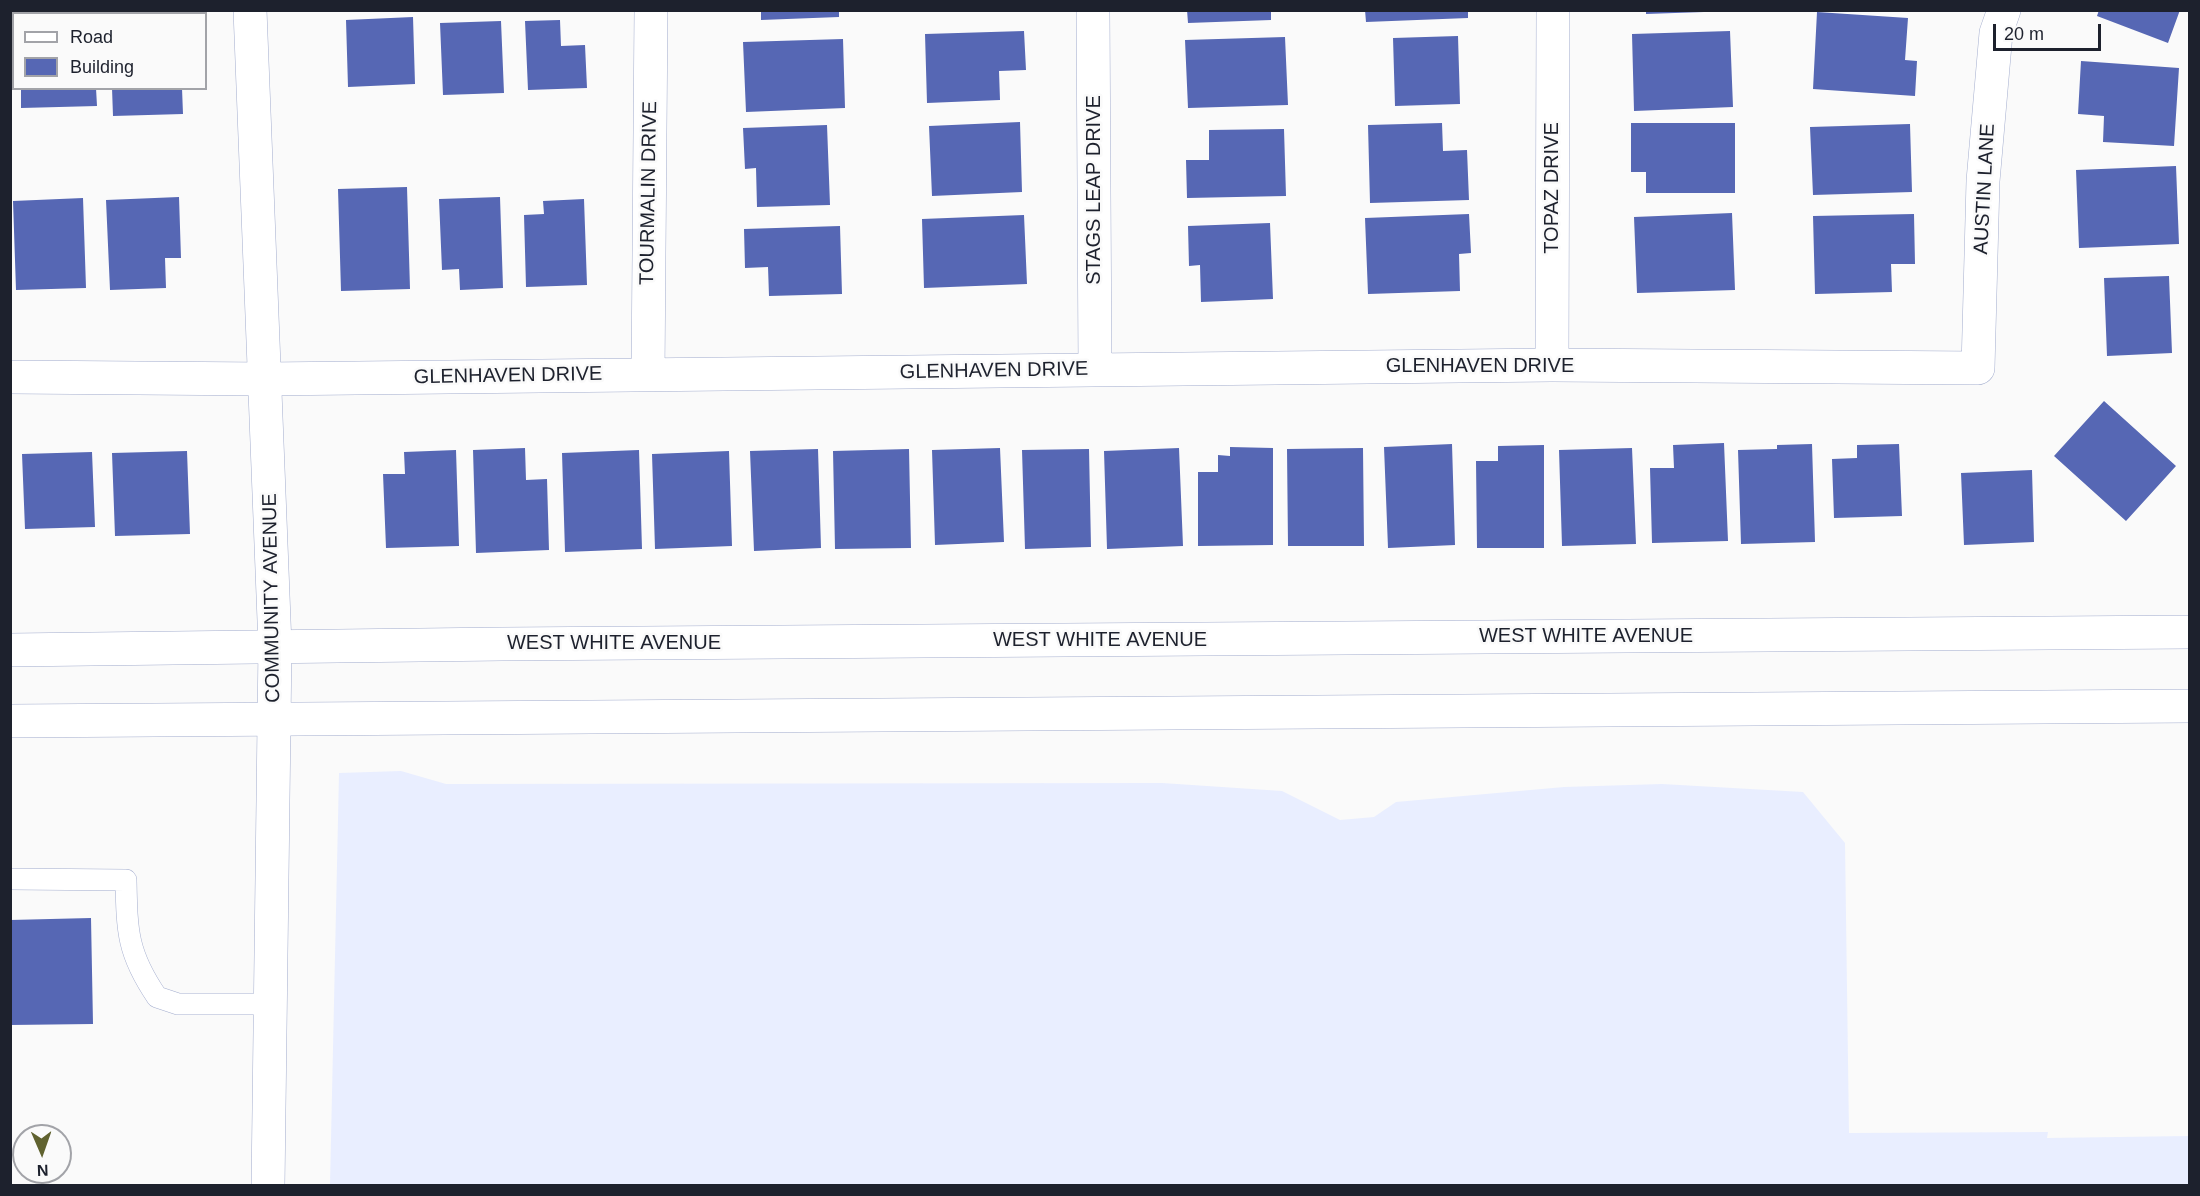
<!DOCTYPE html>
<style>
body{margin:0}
#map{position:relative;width:2200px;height:1196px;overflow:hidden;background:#fafafa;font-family:Arial,sans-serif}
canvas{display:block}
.frame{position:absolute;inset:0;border:12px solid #1d212d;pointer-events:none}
.legend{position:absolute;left:12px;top:12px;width:195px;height:78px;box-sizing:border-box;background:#fafafa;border:2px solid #a2a3a8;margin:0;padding:8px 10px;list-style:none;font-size:18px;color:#1d212d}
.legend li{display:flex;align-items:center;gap:12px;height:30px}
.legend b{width:30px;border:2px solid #a2a3a8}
.north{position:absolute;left:12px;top:1124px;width:60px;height:60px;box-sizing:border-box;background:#fafafa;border:2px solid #a2a3a8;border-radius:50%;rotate:178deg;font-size:16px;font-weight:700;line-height:24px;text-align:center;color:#1d212d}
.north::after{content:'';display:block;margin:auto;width:21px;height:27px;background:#60622f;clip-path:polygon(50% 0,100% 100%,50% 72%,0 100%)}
.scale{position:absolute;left:1993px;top:24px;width:108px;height:27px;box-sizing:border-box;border:3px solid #1d212d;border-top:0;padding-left:8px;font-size:18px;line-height:21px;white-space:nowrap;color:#1d212d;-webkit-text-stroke:4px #fafafa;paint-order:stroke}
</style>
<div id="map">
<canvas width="2200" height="1196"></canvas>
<div class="frame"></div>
<ul class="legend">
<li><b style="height:8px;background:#fff"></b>Road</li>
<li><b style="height:16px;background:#5667b4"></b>Building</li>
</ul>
<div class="north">N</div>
<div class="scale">20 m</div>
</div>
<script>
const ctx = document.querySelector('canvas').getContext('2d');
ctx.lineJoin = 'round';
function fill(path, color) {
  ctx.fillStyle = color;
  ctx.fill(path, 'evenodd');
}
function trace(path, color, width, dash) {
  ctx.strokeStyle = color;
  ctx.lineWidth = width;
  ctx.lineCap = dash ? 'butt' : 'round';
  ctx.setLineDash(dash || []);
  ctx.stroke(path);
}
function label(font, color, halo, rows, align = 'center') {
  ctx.font = font + ' Arial,sans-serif';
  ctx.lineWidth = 5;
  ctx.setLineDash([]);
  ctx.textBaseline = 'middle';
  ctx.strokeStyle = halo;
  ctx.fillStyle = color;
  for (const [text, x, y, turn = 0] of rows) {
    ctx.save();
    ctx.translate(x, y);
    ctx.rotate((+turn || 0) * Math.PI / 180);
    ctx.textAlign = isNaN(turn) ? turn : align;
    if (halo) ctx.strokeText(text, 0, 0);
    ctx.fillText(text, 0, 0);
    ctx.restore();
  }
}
fill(new Path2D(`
 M401,771L446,784L1162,783L1282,791L1340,820L1374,817L1396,802L1564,787L1662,784L1803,792L1845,843L1849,1133L2048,1132L2047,1138L2189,1136V1185H330L339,773Z`), '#e9eeff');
fill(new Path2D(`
 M761,10H839V17L761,20Z
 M1187,10H1271V20L1188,23Z
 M1365,10H1468V18L1366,22Z
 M1646,10H1704V12L1646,14Z
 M2099,10H2180L2168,43L2097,16Z
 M179,11V14H152V12Z
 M1817,12L1908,18L1905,60L1917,61L1915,96L1813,89Z
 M413,17L415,84L348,87L346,20Z
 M560,20L561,46L585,45L587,88L528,90L525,21Z
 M501,21L504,93L443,95L440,23Z
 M1024,31L1026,70L999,71L1000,100L927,103L925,34Z
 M1730,31L1733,107L1634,111L1632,34Z
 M1458,36L1460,104L1395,106L1393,38Z
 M1285,37L1288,105L1188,108L1185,40Z
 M843,39L845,108L746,112L743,42Z
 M2081,61L2179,68L2174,146L2103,142L2104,116L2078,114Z
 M21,88H96L97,106L21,108Z
 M112,88H182L183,114L113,116Z
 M1020,122L1022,192L932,196L929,126Z
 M1442,123L1443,151L1467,150L1469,200L1370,203L1368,125Z
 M1631,123H1735V193H1646V172H1631Z
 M1910,124L1912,192L1813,195L1810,127Z
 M827,125L830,205L757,207L756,168L745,169L743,128Z
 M1284,129L1286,196L1187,198L1186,160H1209V130Z
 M2176,166L2179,244L2079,248L2076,170Z
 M407,187L410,289L341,291L338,189Z
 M179,197L181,258H165L166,288L110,290L106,200Z
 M500,197L503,288L460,290L459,269L442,270L439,199Z
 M83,198L86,288L16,290L13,201Z
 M584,199L587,285L526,287L524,215L544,214L543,201Z
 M1732,213L1735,290L1637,293L1634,217Z
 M1469,214L1471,253L1459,254L1460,291L1368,294L1365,218Z
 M1914,214L1915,264H1891L1892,292L1815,294L1813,216Z
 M1024,215L1027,284L924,288L922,219Z
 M1270,223L1273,299L1201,302L1200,265L1189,266L1188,226Z
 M840,226L842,294L769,296L768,267L745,268L744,229Z
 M2169,276L2172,353L2107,356L2104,278Z
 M2104,401L2176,466L2126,521L2054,456Z
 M1724,443L1728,541L1652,543L1650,468H1674L1673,445Z
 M1452,444L1455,545L1388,548L1384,447Z
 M1812,444L1815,542L1741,544L1738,450L1777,449V445Z
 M1899,444L1902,516L1834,518L1832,459L1857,458V445Z
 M1544,445V548H1477L1476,461H1498V446Z
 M1230,447L1273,448V545L1198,546V472H1218V455L1230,456Z
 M525,448L526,480L547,479L549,550L476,553L473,450Z
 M1000,448L1004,542L935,545L932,450Z
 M1179,448L1183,546L1107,549L1104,451Z
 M1363,448L1364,546H1288L1287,449Z
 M1632,448L1636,544L1562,546L1559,450Z
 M818,449L821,548L754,551L750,451Z
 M909,449L911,548L835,549L833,451Z
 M1089,449L1091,547L1025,549L1022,450Z
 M456,450L459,546L386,548L383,474H405L404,452Z
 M639,450L642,549L565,552L562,453Z
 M187,451L190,534L115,536L112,453Z
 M729,451L732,546L655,549L652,454Z
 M92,452L95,527L25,529L22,454Z
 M2032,470L2034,542L1964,545L1961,473Z
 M91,918L93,1024L10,1025V920Z`), '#5667b4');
const service = new Path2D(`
 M10,879L126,880C127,931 127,953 157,997L178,1004H270`);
const minor = new Path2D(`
 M1093,10L1095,370
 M1552,365L1553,10
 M648,375L651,10
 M10,377L265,379L1552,365L1978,368L1983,181L1996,33L2004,10`);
const tertiary = new Path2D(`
 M250,10L275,646L268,1186`);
const secondary = new Path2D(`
 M10,650L502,644L2190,632
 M10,721L2190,706`);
trace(service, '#a3adce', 22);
trace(minor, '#a3adce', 34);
trace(tertiary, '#a3adce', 34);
trace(secondary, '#a3adce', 34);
trace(service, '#fff', 21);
trace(minor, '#fff', 33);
trace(tertiary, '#fff', 33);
trace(secondary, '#fff', 33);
label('20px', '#1d212d', '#fafafa', [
 ["TOPAZ DRIVE",1552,188,-90],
 ["AUSTIN LANE",1985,189,-87],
 ["STAGS LEAP DRIVE",1094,190,-90],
 ["TOURMALIN DRIVE",649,193,-89],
 ["GLENHAVEN DRIVE",1480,366],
 ["GLENHAVEN DRIVE",994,371,-1],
 ["GLENHAVEN DRIVE",508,376,-1],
 ["COMMUNITY AVENUE",272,598,-91],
 ["WEST WHITE AVENUE",1586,636],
 ["WEST WHITE AVENUE",1100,640],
 ["WEST WHITE AVENUE",614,643]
]);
</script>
